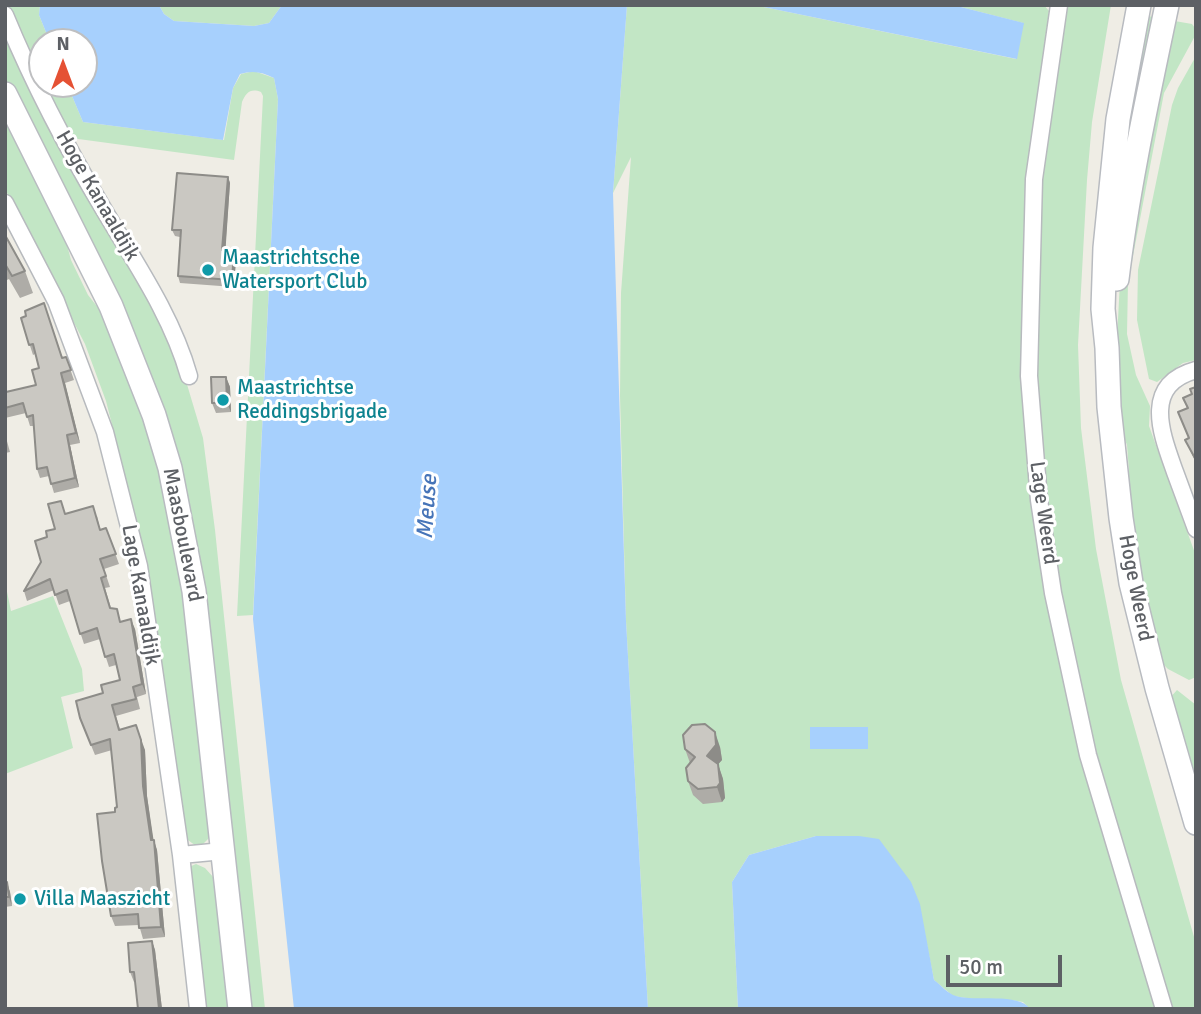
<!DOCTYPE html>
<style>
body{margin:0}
#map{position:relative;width:1201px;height:1014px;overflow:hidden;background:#efede5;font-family:Signika,sans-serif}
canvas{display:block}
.frame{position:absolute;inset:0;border:7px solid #5d6065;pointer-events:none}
.north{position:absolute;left:28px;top:28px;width:70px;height:70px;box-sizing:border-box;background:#fff;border:2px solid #bebfc1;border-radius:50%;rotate:0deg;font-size:19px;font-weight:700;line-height:28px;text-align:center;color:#5d6065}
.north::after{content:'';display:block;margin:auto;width:24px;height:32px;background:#e55134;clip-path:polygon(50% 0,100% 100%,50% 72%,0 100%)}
.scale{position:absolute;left:946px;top:955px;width:116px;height:32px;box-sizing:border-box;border:4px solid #5d6065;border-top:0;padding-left:9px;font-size:21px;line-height:24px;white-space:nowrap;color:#5d6065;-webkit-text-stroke:5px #fff;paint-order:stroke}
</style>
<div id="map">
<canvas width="1201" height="1014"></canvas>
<div class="frame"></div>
<div class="north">N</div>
<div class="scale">50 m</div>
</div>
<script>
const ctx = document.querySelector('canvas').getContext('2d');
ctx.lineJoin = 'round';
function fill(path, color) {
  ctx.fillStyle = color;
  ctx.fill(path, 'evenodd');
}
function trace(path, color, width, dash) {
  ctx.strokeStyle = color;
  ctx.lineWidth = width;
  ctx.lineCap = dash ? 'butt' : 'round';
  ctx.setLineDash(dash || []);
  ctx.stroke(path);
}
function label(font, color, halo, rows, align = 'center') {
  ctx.font = font + ' Signika,sans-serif';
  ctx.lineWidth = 6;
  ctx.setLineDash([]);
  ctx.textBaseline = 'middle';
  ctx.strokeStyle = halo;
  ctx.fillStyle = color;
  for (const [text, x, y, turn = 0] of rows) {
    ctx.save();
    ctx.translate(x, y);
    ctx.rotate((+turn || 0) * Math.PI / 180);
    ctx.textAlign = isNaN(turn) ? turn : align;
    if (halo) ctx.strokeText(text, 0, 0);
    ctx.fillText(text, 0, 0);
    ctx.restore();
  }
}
fill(new Path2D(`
 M8,5H40L39,15L50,42H42V79Z
 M159,5H282L269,23L254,26L174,21L164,14Z
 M627,5H754L1016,59L1023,23L953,5H1044L1049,11L1042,62L1063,30L1067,5H1111L1092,122L1087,180L1078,345L1081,428L1096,549L1121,680L1196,944V1009H1030L1023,1002L1011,1000L973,999L953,996L934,980L927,945L859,836H816L749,855L732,882L738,1009H648L626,621L620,396L621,293L631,157L613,193Z
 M1142,15L1159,18L1120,199Z
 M1169,20L1192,24L1195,28L1196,34L1164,93L1128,282L1127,334L1136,375L1150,406L1149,426L1196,556V677L1189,680L1168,669L1158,659L1125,484L1129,471L1127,445L1118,422L1116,358L1120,281Z
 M5,21L162,317L180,361L203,438L215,530L265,1009H247L186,502L5,77Z
 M1196,56V360L1183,363L1157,382L1149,379L1137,320L1138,270L1172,105L1178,88Z
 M254,71L274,78L278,99L253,615L237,616L263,96L261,92C250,88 246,93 242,102L234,160L71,138L44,84H67L83,122L224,140L233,88L241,74Z
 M5,117L64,234L71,260L88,295L111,324L160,465L178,541L209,831L208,839L203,844L196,846L184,837L141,554L130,495L106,401L85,344L5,189Z
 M5,582L11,611L53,596L82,669L84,691L61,697L73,748L5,774Z
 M1177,690L1196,705V791L1168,700Z
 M196,864L205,868L214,878L230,1009H203L189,867Z`), '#c2e6c5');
fill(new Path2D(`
 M40,5H159L164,14L174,21L254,26L269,23L282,5H627L613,193L626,621L648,1009H294L253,619L278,99L274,78C262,72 253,70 240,74L233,88L223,140L83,122L67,84H84V42H50L39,15Z
 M754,5H953L1024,23L1017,59Z
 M810,727H868V749H810Z
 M816,836H859L879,839L911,882L920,904L934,980C941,985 948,994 956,996C975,1002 1019,992 1030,1009H738L732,882L749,855Z`), '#a7d0fd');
const street = new Path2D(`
 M1059,5L1034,179L1029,376L1039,500L1053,593L1088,755L1164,1009
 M5,15C33,83 67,148 104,210C136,264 172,316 189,376
 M5,203L56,301L105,432L139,566L181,855L198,1009
 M1196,370C1141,385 1162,435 1175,472C1182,491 1189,510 1196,529
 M181,855L223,851`);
const secondary = new Path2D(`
 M1139,5L1118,119L1105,248L1103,309L1107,348L1109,407L1121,518L1131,583L1157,688L1196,823
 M5,94L111,306L154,415L170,468L194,591L240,1009
 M1117,279C1128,187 1148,96 1167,5`);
trace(street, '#b7babe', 19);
trace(secondary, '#b8bbc0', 26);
trace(street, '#fff', 16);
trace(secondary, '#fff', 23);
fill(new Path2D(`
 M228,177L230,183L225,251L236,258L234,287L180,283L178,276L180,237L175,236L172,230Z
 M5,235L25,271L33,293L20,298L9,279L5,281Z
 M21,318L62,358L66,357L74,380L65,383L80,443L70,445L79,487L54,493L49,476L40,478L37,469L34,426H30L26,413L5,418V387L7,392L36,385L39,368L35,354L33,355Z
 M226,377L230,387L231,412L216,413L212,403Z
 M1196,387V463L1185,440L1189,439L1178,412L1187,408L1183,398L1192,394Z
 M5,434L10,452L5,453Z
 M97,516L100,530L106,528L119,564L104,569L110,587L105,588L111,608L121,622L135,629L146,694L137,697L140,709L116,716L120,729L145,750L147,796L153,840L157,850L165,937L143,939L139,925L115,926L111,916L115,812L117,807L112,750L95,755L80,718L103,693L120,680L116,665L109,667L100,639L84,644L70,601L59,605L54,590L27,601L24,591L41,562L47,537L55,529Z
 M720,747L722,760L718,764L723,779L725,798L722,802L703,804L693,795L688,781L690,763L685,749Z
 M5,882L10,892L12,906L5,907Z
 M152,941L155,950L162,1009H138L135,982H134L130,972Z`), '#aeaca7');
fill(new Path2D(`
 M228,177L230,183L225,257L222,250Z
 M234,251L236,258L234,287L232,280Z
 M61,373L65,383L80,443L76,433Z
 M226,377L230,387L231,412L227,403Z
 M67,435L70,445L79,487L75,478Z
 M131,619L135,629L146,694L142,684Z
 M136,725L145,750L147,796L154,843V840L157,850L165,937L161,927Z
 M715,732L720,747L722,760L713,770L707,756Z
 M718,764L723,779L725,798L722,802L717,787Z
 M7,882L10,892L12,906L9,897Z
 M152,941L155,950L162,1009H159Z`), '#8d8c88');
const building = new Path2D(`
 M177,173L228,177L222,250L234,251L232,280L178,276L181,230H172Z
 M5,235L25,271L12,276L5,264Z
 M44,303L62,358L66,357L71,370L61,373L76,433L67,435L75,478L51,484L47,467L37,469L33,415L27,417L23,403L5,408V389L6,392L36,385L32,370L39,368L33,344L29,345L21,318L26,316L25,311Z
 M211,377H226L227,403H212Z
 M1196,387V460L1185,440L1189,438L1178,412L1188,408L1183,398L1192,394L1190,389Z
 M61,501L65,514L93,506L100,530L106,528L116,554L100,559L106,576L101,578L110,608L117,609L120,622L131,619L142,684L133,687L136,699L112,705L119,730L136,725L141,740L143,786L151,840H154L161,927L139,928L138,914L111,916L102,861L97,814L115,812V808L117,807L110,739L91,745L80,718L76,701L103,693L101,685L120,680L114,654L105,657L97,628L80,634L67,590L55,595L50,579L24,591L41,562L35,541L47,537L46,531L55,529L48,504Z
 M705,724L715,732L716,745L707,756L718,764L720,783L717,787L698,789L688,781L686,768L695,757L685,749L683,735L692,725Z
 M5,882H7L9,897H5Z
 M152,941L159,1009H138L134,972H130L128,943Z`);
fill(building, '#cac8c2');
trace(building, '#8d8c88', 2);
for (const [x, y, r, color] of [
 [208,270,7,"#0f9aa8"],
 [223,400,7,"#0f9aa8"],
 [20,899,7,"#0f9aa8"]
]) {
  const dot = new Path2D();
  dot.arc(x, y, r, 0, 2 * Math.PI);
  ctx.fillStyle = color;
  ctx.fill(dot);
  trace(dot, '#fff', 2.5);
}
label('21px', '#5d6065', '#fff', [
 ["Hoge Kanaaldijk",97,196,60],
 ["Lage Weerd",1043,513,82],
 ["Maasboulevard",182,535,79],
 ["Hoge Weerd",1135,588,79],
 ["Lage Kanaaldijk",140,595,80]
]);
label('21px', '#0d838f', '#fff', [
 ["Maastrichtsche",222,258],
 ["Watersport Club",222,282],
 ["Maastrichtse",237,388],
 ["Reddingsbrigade",237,412],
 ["Villa Maaszicht",34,899]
], 'left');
label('italic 23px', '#4674b8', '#fff', [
 ["Meuse",428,507,-86]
]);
</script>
